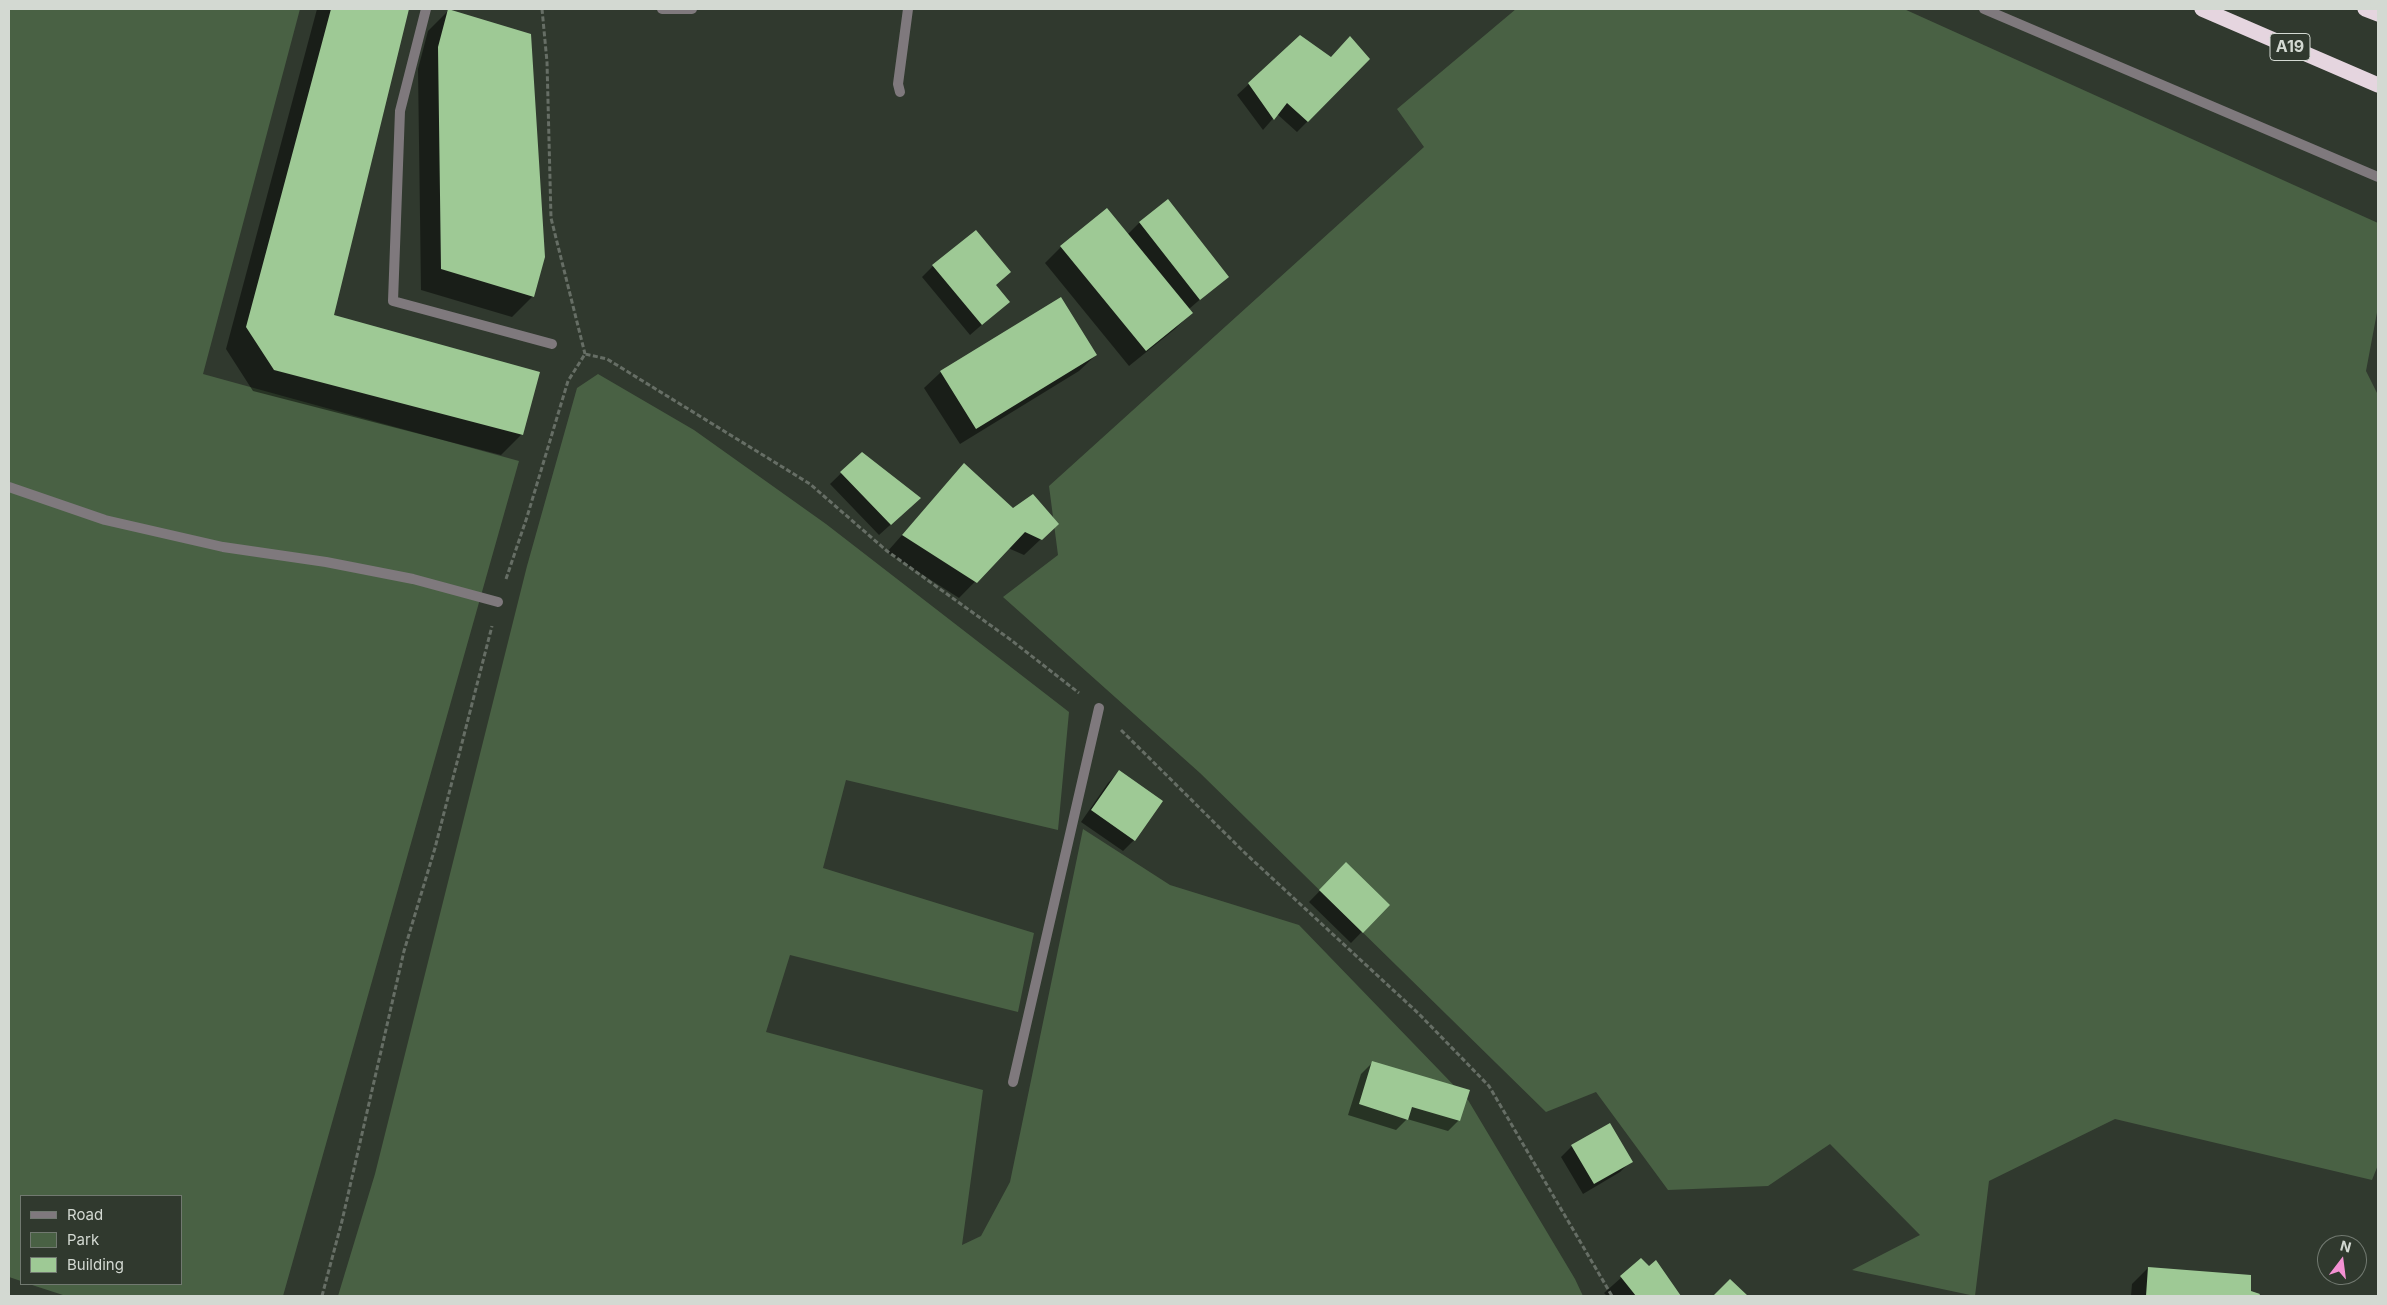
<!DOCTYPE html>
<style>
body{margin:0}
#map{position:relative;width:2387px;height:1305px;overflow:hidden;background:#30392e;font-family:Inter,sans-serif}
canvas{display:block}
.frame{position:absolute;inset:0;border:10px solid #d3d9d2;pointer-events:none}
.legend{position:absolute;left:20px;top:1195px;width:162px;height:90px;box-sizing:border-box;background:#30392e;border:1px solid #717970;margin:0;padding:6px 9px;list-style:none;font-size:15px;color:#d3d9d2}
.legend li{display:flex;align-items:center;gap:10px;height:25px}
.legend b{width:25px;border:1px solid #717970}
.north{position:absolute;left:2317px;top:1235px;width:50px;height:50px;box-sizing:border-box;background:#30392e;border:1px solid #717970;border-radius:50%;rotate:15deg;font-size:14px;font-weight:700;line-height:20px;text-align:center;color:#d3d9d2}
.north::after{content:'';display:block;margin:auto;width:18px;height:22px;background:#f491d3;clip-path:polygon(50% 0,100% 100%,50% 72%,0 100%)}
</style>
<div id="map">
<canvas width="2387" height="1305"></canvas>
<div class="frame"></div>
<ul class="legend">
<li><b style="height:6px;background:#7f797d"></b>Road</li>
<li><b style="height:14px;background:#496144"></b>Park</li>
<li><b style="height:14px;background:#9ec995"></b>Building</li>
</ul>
<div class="north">N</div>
</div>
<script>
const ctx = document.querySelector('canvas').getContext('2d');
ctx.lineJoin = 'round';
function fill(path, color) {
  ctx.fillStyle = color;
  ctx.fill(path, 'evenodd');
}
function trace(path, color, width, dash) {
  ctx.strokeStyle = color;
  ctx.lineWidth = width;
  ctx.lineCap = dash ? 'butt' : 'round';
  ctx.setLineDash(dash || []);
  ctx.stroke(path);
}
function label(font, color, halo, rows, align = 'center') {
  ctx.font = font + ' Inter,sans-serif';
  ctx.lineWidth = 5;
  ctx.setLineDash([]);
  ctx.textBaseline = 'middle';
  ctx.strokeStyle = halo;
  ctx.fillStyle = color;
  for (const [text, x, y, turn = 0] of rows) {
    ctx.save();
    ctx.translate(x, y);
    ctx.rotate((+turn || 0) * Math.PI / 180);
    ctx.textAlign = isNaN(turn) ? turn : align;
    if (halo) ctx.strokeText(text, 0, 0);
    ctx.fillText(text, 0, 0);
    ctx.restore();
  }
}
fill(new Path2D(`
 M9,9H300L203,374L519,461L283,1296H66L29,1284H181V1196H21V1281L9,1277Z
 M1516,9H1904L2378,223V307L2366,371L2378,395V1165L2372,1180L2115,1119L1989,1181L1975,1296L1852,1270L1920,1235L1830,1144L1768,1186L1668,1190L1596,1092L1546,1112L1200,773L1003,597L1058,555L1049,486L1424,147L1397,109Z
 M598,374L694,430L826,524L1069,712L1058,830L846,780L823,868L1034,933L1018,1012L790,955L766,1032L983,1090L962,1245L981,1236L1010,1182L1083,829L1170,885L1299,925L1468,1100L1575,1279L1583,1296H338L375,1174L527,566L577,388Z`), '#496144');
fill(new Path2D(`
 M317,9H408L332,316L522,434L501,455L253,391L226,349Z
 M449,10L533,296L512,317L421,290L418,69L428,31Z
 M1300,37L1331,59H1369L1297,132L1277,114L1263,130L1237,95Z
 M1140,222L1227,276L1189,309L1191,313L1175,329L1129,366L1045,263L1061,247L1127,235Z
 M933,266L995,286L1008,302L970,335L922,277Z
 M1096,355L1079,371L960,444L924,388L941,372Z
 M862,453L908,509L879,535L830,484Z
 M964,465L1013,510L1058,523L1024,555L1008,548L959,598L887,552Z
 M1119,772L1134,840L1123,851L1081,822L1108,783Z
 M1346,864L1388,905L1351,943L1309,902Z
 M1372,1063L1459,1120L1448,1131L1407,1119L1396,1130L1348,1115L1361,1074Z
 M1572,1146L1631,1161L1620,1172L1583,1194L1561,1157Z
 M1641,1260L1649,1268L1656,1262L1680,1296H1607L1604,1293Z
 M2148,1268L2250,1292L2258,1296H2131L2132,1284Z`), '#0007');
fill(new Path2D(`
 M331,9H409L334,315L540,372L523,435L274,370L246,327Z
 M448,9L531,34L545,257L534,297L441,269L438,47Z
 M1300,35L1331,57L1350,36L1370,59L1308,122L1287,103L1274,120L1248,83Z
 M1168,199L1229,277L1200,300L1139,222Z
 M1107,208L1193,313L1146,351L1060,246Z
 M976,230L1011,272L996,285L1010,302L982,325L932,265Z
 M1061,297L1097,355L976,429L940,371Z
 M862,452L921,498L891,525L840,472Z
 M964,463L1013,508L1033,494L1059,524L1042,540L1025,532L977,583L902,535Z
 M1119,770L1163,801L1135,841L1091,810Z
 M1346,862L1390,905L1363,933L1319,890Z
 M1372,1061L1470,1090L1460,1121L1412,1107L1408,1120L1359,1104Z
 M1610,1123L1633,1162L1594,1184L1571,1145Z
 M1641,1258L1649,1266L1656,1260L1681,1296H1636L1620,1276Z
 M2148,1267L2251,1275V1291L2260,1294L2259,1296H2146Z
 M1730,1279L1748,1296H1713Z`), '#9ec995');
trace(new Path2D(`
 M542,9L547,62L551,218L585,354
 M506,579L527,517L568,381L585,354L607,359L810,484L887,551L1011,640L1079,693
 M1121,730L1246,854L1418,1013L1489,1086L1612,1296
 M322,1296L342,1221L404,951L435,848L492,626`), '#666e65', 3, [5, 2.5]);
trace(new Path2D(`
 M426,9L400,111L393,301L552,344
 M662,9H692
 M900,92L898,84L908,9
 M9,487L105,520L223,547L326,562L413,579L498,602
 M1013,1082L1099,708`), '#7f797d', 10);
trace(new Path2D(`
 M1984,9L2378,177`), '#7f797d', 10);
trace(new Path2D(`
 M2202,9L2378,85
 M2365,9L2378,14`), '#e5d5df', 15);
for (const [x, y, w] of [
 [2290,47,40]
]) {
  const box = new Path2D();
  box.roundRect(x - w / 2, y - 13.5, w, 27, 4);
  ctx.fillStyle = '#30392e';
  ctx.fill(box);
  trace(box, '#d3d9d2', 1);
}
label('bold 16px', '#d3d9d2', null, [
 ["A19",2290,47]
]);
</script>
